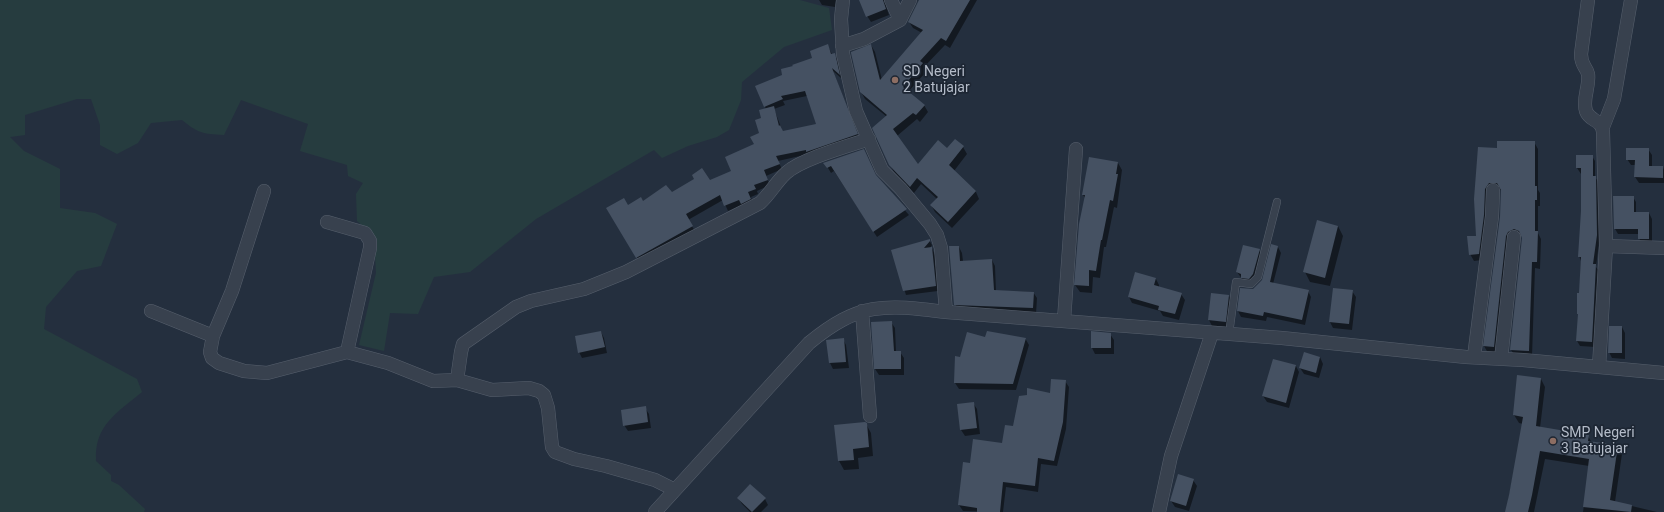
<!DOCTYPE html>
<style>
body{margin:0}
canvas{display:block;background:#242f3e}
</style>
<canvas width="1664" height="512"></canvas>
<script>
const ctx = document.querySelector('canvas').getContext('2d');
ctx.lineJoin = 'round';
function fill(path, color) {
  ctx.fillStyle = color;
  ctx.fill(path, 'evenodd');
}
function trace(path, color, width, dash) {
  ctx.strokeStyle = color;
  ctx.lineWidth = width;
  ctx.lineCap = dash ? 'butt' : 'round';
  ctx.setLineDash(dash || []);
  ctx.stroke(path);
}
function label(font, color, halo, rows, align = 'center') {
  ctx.font = font + ' Roboto,sans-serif';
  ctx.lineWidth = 3.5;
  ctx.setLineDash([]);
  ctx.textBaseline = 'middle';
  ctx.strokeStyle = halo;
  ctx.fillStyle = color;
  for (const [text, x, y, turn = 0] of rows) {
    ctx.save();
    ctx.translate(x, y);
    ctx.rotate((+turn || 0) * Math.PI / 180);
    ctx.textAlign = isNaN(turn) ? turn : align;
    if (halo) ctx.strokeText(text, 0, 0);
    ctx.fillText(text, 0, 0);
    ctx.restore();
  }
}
fill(new Path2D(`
 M0,0H800L829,8L832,30L784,47L742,82L741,100L729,130L717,137L688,146L662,158L654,150L536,219L470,272L434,277L418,314L390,313L384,351L359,345L376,273L374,236L357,221L356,194L363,183L348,176L347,165L300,151L308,124L241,100L224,135C203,134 198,133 182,120L151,123L138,143L117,154L100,145V125L91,99H77L25,115V135L10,137L24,151L60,169V208L95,213L117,224L101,266L77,271L46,307L44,329L137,379L142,392C117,413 94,425 96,461L111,475V481L119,485L145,509L144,512H0Z`), '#263c3f');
fill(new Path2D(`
 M819,0H836L835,7L822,5Z
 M865,0H888L886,6L889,15L871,22L867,16Z
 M921,0H977L950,48L945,45L924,67L927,71L908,92L924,105L928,112L920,122L917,119L897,136L918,165L948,149L955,140L963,147L967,154L954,171L976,192L979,199L952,228L935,212L931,205L937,199L921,184L914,193L894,172L890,165L887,117L865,99L861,92L871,45L875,52L882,80L922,33L913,28L909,22Z
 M827,45L832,54H834L837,59L841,78L833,71L860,140L809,154L778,161L782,169L766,176L770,185L757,191L758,194L751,197L753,204L742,205L728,211L723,200L688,220L695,231L640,262L607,209L627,206L643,202L710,181L732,172L755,145L760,134L763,119L766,109L765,107L784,76L794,67L813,59ZM807,96L817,125L783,132L774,109L785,105L783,101Z
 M1534,142L1538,149V190L1540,193V206H1538V233L1541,239L1540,269L1535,268L1532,357L1515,356L1511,350L1523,237L1519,235L1497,353H1488L1484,346L1501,217L1502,191L1498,188L1482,260L1474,261L1470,254L1477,237L1475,199L1498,149Z
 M1648,149L1652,155V167H1663L1664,170V183H1639L1635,177L1636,165H1631L1627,159Z
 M1577,156H1592L1595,161V177L1599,183L1600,235L1596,267L1599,271L1595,347L1580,346L1577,341L1580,294L1581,261L1579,256L1582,211V174H1581L1577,168Z
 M1090,158L1118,163L1122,170L1117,208L1114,207L1106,247H1104L1100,278L1093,277L1092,293L1080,292L1075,285L1085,198L1083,195Z
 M825,163L877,178L909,215L877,237L834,171L831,173Z
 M1633,197L1636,202V213H1649L1652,219V244H1642L1639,238V234H1618L1615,229Z
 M1338,226L1343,236L1330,286L1310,282L1305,272Z
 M929,240L932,245L930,248H932L935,255L938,291L906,295L892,251Z
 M959,247L962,253L963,261L992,260L995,266L996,291L1033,292L1037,298L1036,314L959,310L955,304Z
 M1278,247L1281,253L1273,284L1308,291L1311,297L1305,325L1267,317L1266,321L1241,317L1238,311L1241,289L1253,290L1263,281Z
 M1259,250L1263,256L1257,281L1245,283L1237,272Z
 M1135,273L1156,279L1159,285V287L1181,294L1185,300L1179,320L1163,316L1160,311L1132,303L1129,297Z
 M1352,291L1356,297L1352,330L1333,328L1330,322Z
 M1229,296L1232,302L1229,327L1212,326L1209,320Z
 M891,322L895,328L896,352H900L904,358V375H879L875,369L872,323Z
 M1622,327L1625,333V359L1612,358L1609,352Z
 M601,332L604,338L607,353L582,358L579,352Z
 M1110,334L1114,340V354H1095L1092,348Z
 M1025,338L1029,345L1016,390L959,389L955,383L960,358L986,339Z
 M843,339L846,345L849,368L833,369L830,363Z
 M1320,357L1323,364L1319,378L1304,374L1300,368Z
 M1274,360L1296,366L1299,372L1289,408L1267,402L1263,396Z
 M1541,379L1545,387L1540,428L1588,436L1592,443L1617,446L1622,454L1615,502L1657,512H1583L1589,466L1545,459L1534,512H1506L1523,424L1519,423L1514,415Z
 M1065,381L1069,387L1066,429L1057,466L1041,464L1038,492L1006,487L1003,512L963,511L959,505L971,464L1003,444L1013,427Z
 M973,403L977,409L980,434L965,436L961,430Z
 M645,408L649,414L651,428L628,431L624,425Z
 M866,424L871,433L873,456L858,458L859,469L844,470L839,461L835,426Z
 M1193,480L1197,486L1189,511L1175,507L1171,501Z
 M738,498L765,499L768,505L761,512H750L742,504Z`), '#0007');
fill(new Path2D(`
 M859,0H883L886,9L866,17Z
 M919,0H970L946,41L941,38L920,61L923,63L903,87L925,105L916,115L913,113L893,129L918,164L938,140L947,148L955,139L964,146L949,165L976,191L948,222L930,205L938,197L917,178L910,187L889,165L872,128L887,115L860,92L851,53V52L871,44L880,80L923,30L908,22Z
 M828,44L831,54L835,53L840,75L832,68L858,134L806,152V150L776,156L780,164L764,170L768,180L754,185L756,189L748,192L751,199L741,204L739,200L724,206L720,195L686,214L693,226L636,258L606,208L624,198L628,205L641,197L643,201L666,185L672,192L694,179L692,175L702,168L710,180L731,171L725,157L754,144L750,137L759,133L755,120L761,118L759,110L774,106L779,126L780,125L783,131L816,124L805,91L781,96L783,99L764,107L755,86L782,75L781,69L793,66L792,65L812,58L810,51Z
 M1497,141H1535V186H1537V200H1535V231H1538L1537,262H1532L1529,351L1510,350L1522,238L1519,231L1514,229L1508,232L1506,236L1494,347L1483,346L1500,217L1501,190L1497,183H1489L1485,189L1484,215L1479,254L1469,255L1467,236H1476L1474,199L1478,147L1497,148Z
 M1626,148H1649V166H1663V178L1634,177L1635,160H1626Z
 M864,149L876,175L907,209L873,232L831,166L827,168L823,163Z
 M1576,155H1593V176H1596L1597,235L1593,264H1596L1592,342L1576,341L1578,314H1577V293H1579L1581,257H1578L1581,211V168H1576Z
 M1089,157L1118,162L1116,174H1118L1113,201L1110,200L1102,240H1101L1096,271L1089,270V286L1074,285L1079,224L1085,195H1082Z
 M1613,196H1634V212H1649V239H1638V229H1614Z
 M1317,220L1338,226L1325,278L1303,272Z
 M930,239V241L924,248L932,247L936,286L903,291L891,250Z
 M1271,244L1278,246L1270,282L1309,290L1302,320L1264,312L1263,316L1237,311L1240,288L1253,289L1262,280Z
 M1243,245L1260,249L1253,274L1249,279L1241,278V274L1236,272Z
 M949,246H959L960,261L992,259L994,290L1034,292L1033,308L954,305Z
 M1135,272L1156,278L1154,285L1182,293L1175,314L1158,310L1159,306L1128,297Z
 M1333,288L1353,290L1349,324L1329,322Z
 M1211,293L1229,295L1226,322L1208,320Z
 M892,321L894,351H901V369H874L871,322Z
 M1609,326H1622V353H1608Z
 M601,331L605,347L578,353L575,336Z
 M987,331L1026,338L1013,384L954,383L955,356L960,357L967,332L985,337Z
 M1091,331L1111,333V348H1091Z
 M844,338L846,362L829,363L826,340Z
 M1304,352L1320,357L1316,373L1299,368Z
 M1273,359L1296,365L1286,403L1262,396Z
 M1517,375L1541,378L1536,426L1589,435L1588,441L1618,445L1610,500L1632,505L1631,512L1583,507L1589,459L1540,451L1532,495L1528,512H1505L1509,495L1523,417L1513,415Z
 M1051,379L1066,380L1063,422L1054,461L1038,458L1035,486L1003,482L1000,512H977V508L958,505L963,462L970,463L973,439L1002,443L1005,425L1013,426L1019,396L1027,395V388L1050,393Z
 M974,402L977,428L960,430L957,404Z
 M646,406L648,422L623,426L621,410Z
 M865,422L867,423L869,447L853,449L854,460L838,461L834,425Z
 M1178,474L1194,479L1186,506L1170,501Z
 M750,484L766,498L752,512L737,498Z`), '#455162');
const service = new Path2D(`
 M1229,334L1236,282L1251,284L1258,277L1277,202`);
const minor = new Path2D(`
 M843,0L841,19L843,54L856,111L882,170L901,189L930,224L937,235L941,248L946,312
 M891,0L900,20
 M1588,0L1581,54C1581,66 1586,66 1588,74C1590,86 1582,99 1586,111C1590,122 1602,119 1603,132L1606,246L1599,367
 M842,46L864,39L900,20L910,0
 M1603,127L1614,99L1631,0
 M264,191L232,291L213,336L210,352L212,358L219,363L244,371L267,373L347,352L388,363L433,381L457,380L492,390L529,388L539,391L544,395L548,408L552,447L555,452L574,459L606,466L655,480L675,490
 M327,222L365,233L370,241V248L347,352
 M1606,246L1664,248
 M151,311L213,336
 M862,311L870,416
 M1064,320L1076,149
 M1474,357L1492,216L1493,190
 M1501,359L1514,237
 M457,380L461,352L463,344L516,307L531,301L584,289L626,272L760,203C770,194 776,182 786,173C801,159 848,146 869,139
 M655,512L809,343C859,302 884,304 946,312L1282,338L1466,357L1523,360L1664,373
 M1159,512L1171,456L1212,333`);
trace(service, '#565f6c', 8);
trace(minor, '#565f6c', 14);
trace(service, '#38414e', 7);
trace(minor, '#38414e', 13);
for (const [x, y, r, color] of [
 [895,80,4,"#8d6e63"],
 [1553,441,4,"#8d6e63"]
]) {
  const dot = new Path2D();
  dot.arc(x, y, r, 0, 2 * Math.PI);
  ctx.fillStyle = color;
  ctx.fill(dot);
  trace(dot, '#1d2633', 1.5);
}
label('14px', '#b4bcc9', '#1d2633', [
 ["SD Negeri",903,72],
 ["2 Batujajar",903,88],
 ["SMP Negeri",1561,433],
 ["3 Batujajar",1561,449]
], 'left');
</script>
